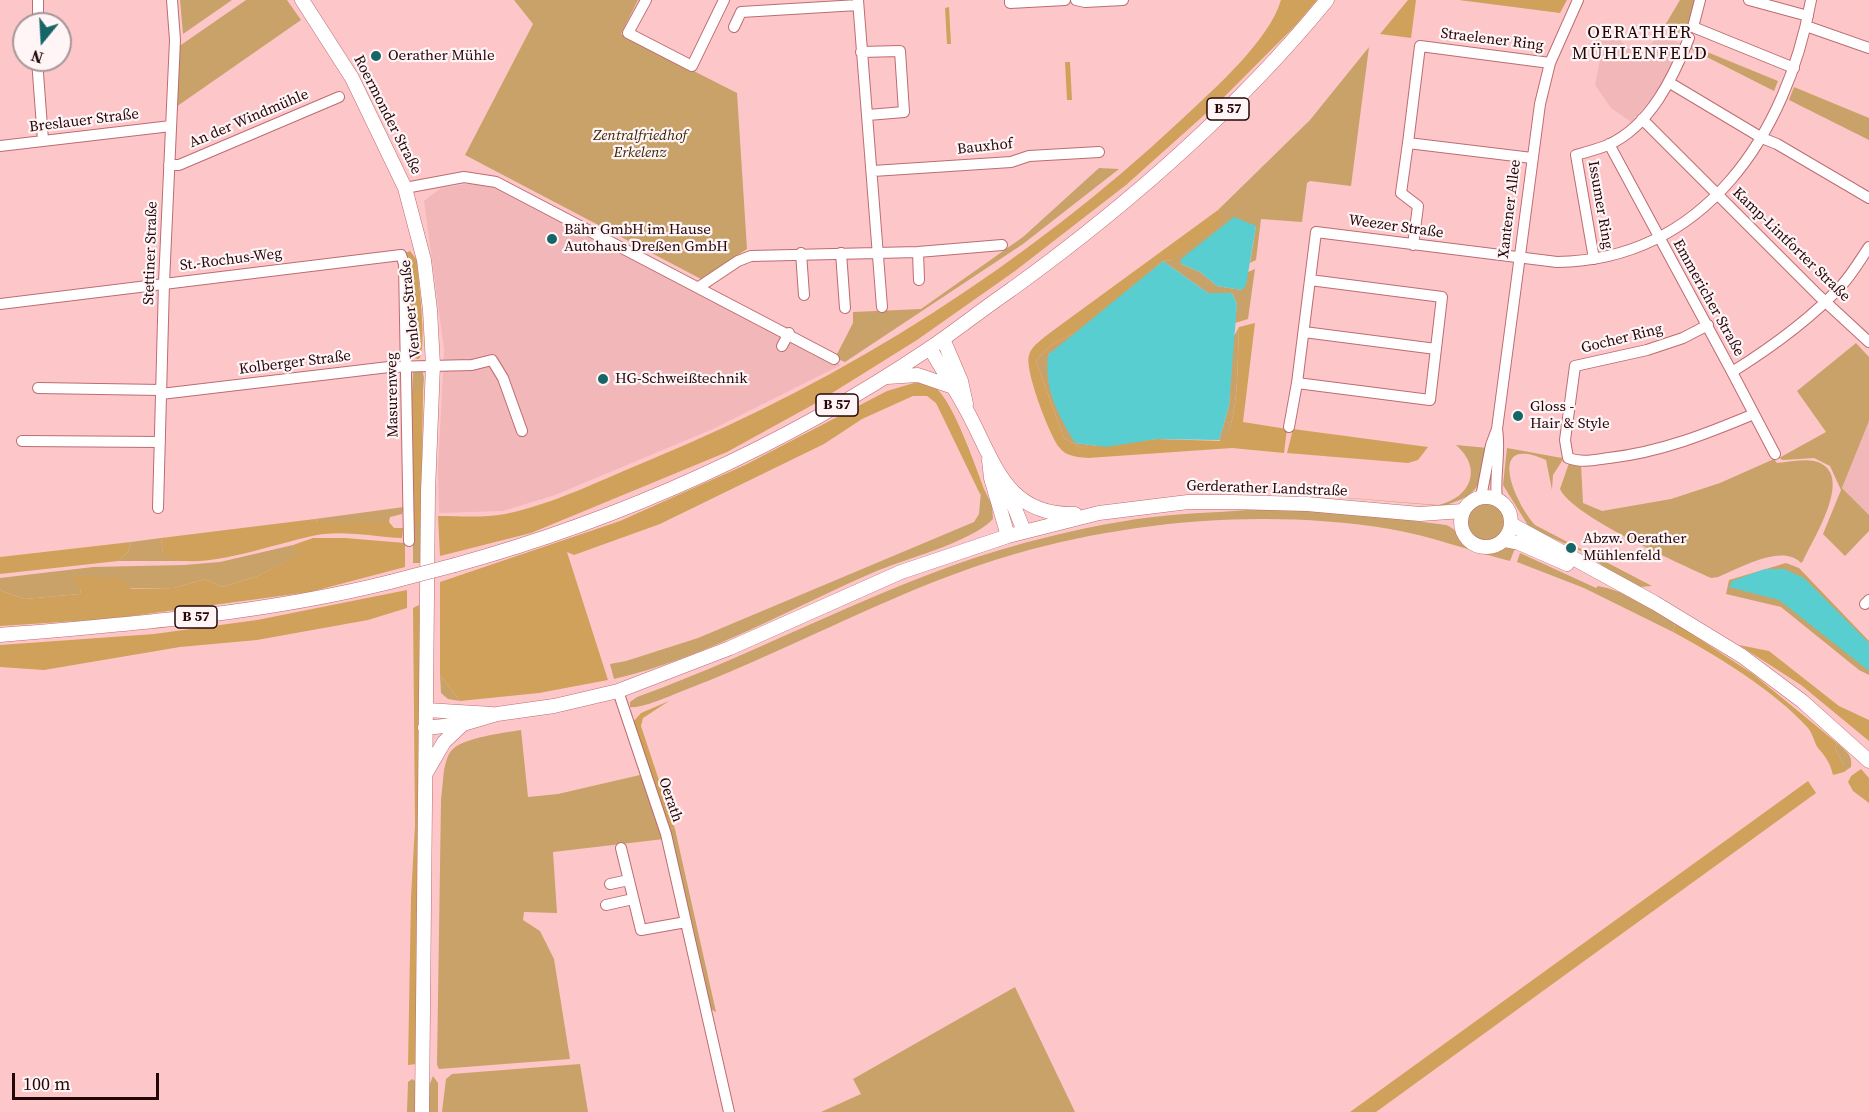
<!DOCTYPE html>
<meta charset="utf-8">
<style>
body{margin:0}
#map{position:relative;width:1869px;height:1112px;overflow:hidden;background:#fdc7c9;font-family:"Source Serif 4",serif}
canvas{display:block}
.north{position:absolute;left:12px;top:12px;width:60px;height:60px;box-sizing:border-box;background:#fff5f6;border:2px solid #a79597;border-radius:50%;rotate:198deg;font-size:16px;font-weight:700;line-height:24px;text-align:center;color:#240609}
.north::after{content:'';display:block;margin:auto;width:21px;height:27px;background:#176667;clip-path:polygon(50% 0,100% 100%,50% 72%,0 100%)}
.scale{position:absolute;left:12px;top:1073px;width:147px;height:27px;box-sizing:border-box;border:3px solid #240609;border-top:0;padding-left:8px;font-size:18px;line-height:21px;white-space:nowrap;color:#240609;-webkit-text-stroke:4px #fff5f6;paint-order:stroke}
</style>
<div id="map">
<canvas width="1869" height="1112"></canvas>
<div class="north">N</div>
<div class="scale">100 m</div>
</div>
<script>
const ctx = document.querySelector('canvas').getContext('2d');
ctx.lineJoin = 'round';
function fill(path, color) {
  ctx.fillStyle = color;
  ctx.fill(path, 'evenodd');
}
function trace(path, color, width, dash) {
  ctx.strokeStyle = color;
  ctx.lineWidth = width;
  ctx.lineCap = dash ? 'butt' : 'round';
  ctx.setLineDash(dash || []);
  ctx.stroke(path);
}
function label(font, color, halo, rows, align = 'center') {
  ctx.font = font + ' "Source Serif 4",serif';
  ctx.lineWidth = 4.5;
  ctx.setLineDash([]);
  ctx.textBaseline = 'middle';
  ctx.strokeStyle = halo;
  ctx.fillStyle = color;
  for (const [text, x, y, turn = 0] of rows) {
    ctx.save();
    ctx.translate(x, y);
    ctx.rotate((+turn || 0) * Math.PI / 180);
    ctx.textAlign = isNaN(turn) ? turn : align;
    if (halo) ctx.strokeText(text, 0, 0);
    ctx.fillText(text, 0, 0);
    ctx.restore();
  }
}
fill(new Path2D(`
 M1605,26L1641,60L1658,34L1683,44L1656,94L1631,122L1611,108L1595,85L1602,50L1598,48Z
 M472,183L490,185L530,202L841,365L713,429L555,495L503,511L439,513L438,470L444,349L424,201L441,188Z
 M1869,421V515L1842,488Z`), '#f2b7b9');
fill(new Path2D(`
 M180,0H232L183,34Z
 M246,0H287L301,20L176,107L178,47Z
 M514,0H638L621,34L737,93L747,249L701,279L465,155L533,24Z
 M1680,0H1697L1686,36L1664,27Z
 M1690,45L1778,81L1774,91L1689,48Z
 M1369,47L1351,186L1310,181L1307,183L1302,222L1261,219L1256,260L1250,263L1256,226L1181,264L1200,272L1217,286L1242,290L1248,272L1255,269L1248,319L1235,323L1237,304L1232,293H1208L1163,261L1172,260L1221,217L1218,210L1310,120Z
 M1794,87L1869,118V140L1789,100Z
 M1099,168L1119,169L1023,244L845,362L835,358L853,323V312L921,309L1023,237Z
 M1239,327C1237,357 1240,419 1223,442L1219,440L1229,406L1233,338Z
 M1078,333L1048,355L1075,443L1106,447L1081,448L1064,438L1036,361C1046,347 1061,338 1078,333Z
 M1856,343L1869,357V421L1842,488L1869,515V531L1845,556L1823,534L1841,490L1830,466L1814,458L1783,460L1779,458L1826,432L1797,391Z
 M416,369H422L424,378L423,390L412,392L413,373Z
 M1456,445L1488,448C1479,486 1482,494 1443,506L1237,489L1438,505C1471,498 1483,468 1456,445Z
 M1507,448L1562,458V461L1553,475L1552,490L1546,460C1485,433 1514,502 1535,525L1652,586L1639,587L1615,575L1587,554L1529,527L1503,485Z
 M1774,459L1777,463C1789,462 1803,459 1814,461C1857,471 1814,537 1803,561L1801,563C1782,543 1739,569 1718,577L1711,578C1679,563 1573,517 1560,489L1569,463L1581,464L1583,503L1602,511L1671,499L1720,483Z
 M981,491H985L992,505L993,519C970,543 904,559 872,573C787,610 705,658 614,679L610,664L626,661L698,638L974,522L979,514Z
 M1467 522a19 19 0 1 1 38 0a19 19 0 1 1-38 0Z
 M404,507L402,514L390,517L389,522H318L315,519Z
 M1266,508L1348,512L1446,525C1461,530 1463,549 1481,551C1493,552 1504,545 1516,546L1510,561C1470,551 1431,536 1390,529C1267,509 1134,520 1015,554C903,586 799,646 690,688C676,693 643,709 630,707V702L637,697C768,650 890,579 1024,543C1066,532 1110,522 1153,517C1191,512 1228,513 1266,508Z
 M413,524H421L420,563H413Z
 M161,538L163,553L168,557L197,561H118L128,552L131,542Z
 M293,545L299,555L258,576L222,587L205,579L174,588L81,589L80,594L24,599L0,590V578L93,567L184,565L220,562Z
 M1520,553L1596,588L1598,586C1628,592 1650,606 1675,623L1673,632L1584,588L1517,562Z
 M1786,563L1799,568L1869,641V675L1859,670L1781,607L1726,594L1729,580Z
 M440,675L460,701L448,699L441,693Z
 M521,730L528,797L558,794L640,775L664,839L553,852L557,913L524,912L523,920L540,931L554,959L570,1059L439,1069L437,1065L441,800L444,770C446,763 447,754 453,749C466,737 504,733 521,730Z
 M1837,743C1846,751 1853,755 1851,767L1844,772V765L1835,749Z
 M669,828L675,829L716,1012L710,1009Z
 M1015,987L1075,1112H821L861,1094L853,1079Z
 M580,1064L588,1112H442L446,1079L452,1074Z
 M433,1076L438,1083V1112H429V1086Z
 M412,1079L418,1083L417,1112H407L408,1082Z`), '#c9a269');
fill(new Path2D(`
 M1281,0H1317L1295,26L1221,100L1126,185L1015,271L917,340L816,403L727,452L531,533L440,556L438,516C460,516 484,518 505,514C555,504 605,478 652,459C847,379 1027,264 1181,120C1213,90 1269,41 1281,0Z
 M1408,0H1416L1411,38L1380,34Z
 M1459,0H1567L1560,13Z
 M949,7L951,44H947L945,8Z
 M1065,62H1070L1072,100H1067Z
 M1218,210L1222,217L1216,228L1172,260L1163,261L1078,333C1061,338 1046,347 1036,361L1064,438L1081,448L1157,439L1223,441C1240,420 1237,357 1239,327L1255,323L1243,422L1287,429L1284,453L1232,448L1088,458C1077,457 1065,456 1059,447C1049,434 1024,369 1029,355C1031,346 1044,338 1051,332Z
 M410,251L417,260C418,278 428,349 419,359L414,358L412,353L410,281L405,253Z
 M914,383C919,383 927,383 932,385C952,396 976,468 985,491L980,494L936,403L927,396H913L862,419L824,444L660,524L574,555L567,552L608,680L539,693L460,701L440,675V582L620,521L745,465L887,391Z
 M415,389L423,390V395L421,524H413L410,463L412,392Z
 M1293,429L1428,447L1418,460L1408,463L1287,453Z
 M315,519L318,522H389L394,528H403L402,538C377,537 349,531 324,534C288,538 193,577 163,554L161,538Z
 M313,538H345L405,543V567L310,592L109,619L0,626V590L24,599L80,594L81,589L74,582L76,576L120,578L131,589L174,588L205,579L222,587L258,576L298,555L293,545Z
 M131,542L128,552L118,561L0,574V557Z
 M407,590V608L368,620L257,640L180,647L44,670L0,667V645L154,634L257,620Z
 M419,605L421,644L416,1064L408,1065L411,897L415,825L413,608Z
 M1675,623L1753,674L1837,743L1835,749L1844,765V772L1833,775C1830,763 1826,757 1818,748C1814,742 1813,734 1808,728C1775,691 1716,655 1673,632Z
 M1739,645L1769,651L1839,706L1869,720V741L1801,685Z
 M669,701L643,718L641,726L675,829L669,828L633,722L641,713Z
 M1861,769L1869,778V803L1853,791L1848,782L1851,776Z
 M1808,781L1816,793L1376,1112H1350Z`), '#d0a15a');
fill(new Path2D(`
 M1234,217L1256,226L1246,285L1242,290L1217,286L1200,272L1181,264V259Z
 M1163,261L1208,293H1232L1237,304L1229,406L1219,440L1157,439L1106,447L1075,443C1058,414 1044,390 1048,355Z
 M1765,569H1784L1804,578L1869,643V671L1779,600L1729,587L1732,581Z`), '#58ced0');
const minor = new Path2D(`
 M646,0L628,33L692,66L724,0
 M858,0L882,307
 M1010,0V3L1065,0
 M1076,0L1085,2L1123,0
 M1700,0L1693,27L1794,68
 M1749,0L1808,16
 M38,24V0
 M1806,26L1869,48
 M734,27L741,12L858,5
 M861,52L900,51L904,112L868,115
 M37,60L43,140
 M1670,83L1762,138L1777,144L1869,198
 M1642,119L1818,295L1869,342
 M1408,143L1401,193L1418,206L1413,245
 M1609,144L1732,372
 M0,146L171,126
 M1532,158L1408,143L1420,46L1550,63
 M169,165H179L339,97
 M873,171L1011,162L1029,156L1099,152
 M405,188L464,177L496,182L834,359
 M918,252L919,280
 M801,253L804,295
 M841,253L845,308
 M1594,259L1576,155C1587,152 1598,149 1608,145C1650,126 1673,78 1689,38
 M1310,280L1442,297L1430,400L1297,383L1316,232L1557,262C1705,260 1787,133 1811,0
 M699,287L738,261L751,256L918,252L1002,245
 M0,304L401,255L404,264L409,541
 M1708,325L1683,338L1647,350L1575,366L1565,440L1568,458C1581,463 1594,460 1609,458C1661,452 1706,434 1754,414
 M1304,332L1436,349
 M782,346L789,333
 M38,388L161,390
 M161,394L389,367L472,365L492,360L503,378L522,431
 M1289,427L1297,383
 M1497,429C1501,453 1494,476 1497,500
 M22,441L160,442
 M1775,454L1732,372C1772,347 1810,320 1842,285C1852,274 1860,260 1869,247
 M1481,497L1491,445L1497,429L1540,104L1550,63L1578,0
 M158,508L164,283L175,40L172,0
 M1865,604L1869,600
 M618,691L666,834L729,1112
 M621,848L641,930L686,922
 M610,884L629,880
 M606,905L633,899`);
const major = new Path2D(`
 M302,0L352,78L405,188L424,260L430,310L433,365L428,491L422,1112
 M943,339L961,381L966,404
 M930,348C942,370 956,390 967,411C995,462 1005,516 1075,514
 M887,377L918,375L950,386
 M989,460L991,478L1008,536
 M1007,489L1024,531
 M1461 522a25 25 0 1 1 50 0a25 25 0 1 1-50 0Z
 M1511,524L1655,603L1742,656L1802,701L1869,761
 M1504,540L1519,543L1567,564
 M455,565C622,519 786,445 930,348C958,329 984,308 1012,289C1128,205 1236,111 1327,0
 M0,635C131,624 262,614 390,582
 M426,710L492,714
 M425,728L463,724L497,714L554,706L618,691L730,648L901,572L1008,536L1099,513L1188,502H1232L1307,504L1420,514L1463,511
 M426,773L444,742L463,724`);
trace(minor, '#bd6c71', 12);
trace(major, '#bd6c71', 15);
trace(minor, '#fff', 10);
trace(major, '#fff', 14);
const majorBridge = new Path2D(`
 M390,582L455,565`);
trace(majorBridge, '#bd6c71', 15, []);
trace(majorBridge, '#fff', 14);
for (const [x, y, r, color] of [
 [376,56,6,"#176667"],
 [552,239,6,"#176667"],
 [603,379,6,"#176667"],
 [1518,416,6,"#176667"],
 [1571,548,6,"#176667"]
]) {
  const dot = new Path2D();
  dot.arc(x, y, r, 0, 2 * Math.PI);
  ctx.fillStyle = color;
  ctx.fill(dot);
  trace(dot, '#fff5f6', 2);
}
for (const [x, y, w] of [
 [1228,109,42],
 [837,405,42],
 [196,617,42]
]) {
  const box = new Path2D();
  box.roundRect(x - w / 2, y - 11, w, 22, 4.5);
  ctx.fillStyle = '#fff5f6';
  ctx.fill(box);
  trace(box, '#240609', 1.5);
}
label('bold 14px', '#240609', null, [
 ["B 57",1228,109],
 ["B 57",837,405],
 ["B 57",196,617]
]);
label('15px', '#240609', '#fff5f6', [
 ["Straelener Ring",1492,40,7],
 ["Roermonder Straße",387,115,63],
 ["An der Windmühle",249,119,-23],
 ["Breslauer Straße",84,121,-7],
 ["Bauxhof",985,147,-6],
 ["Issumer Ring",1600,205,80],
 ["Xantener Allee",1510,209,-83],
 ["Weezer Straße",1396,227,8],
 ["Kamp-Lintforter Straße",1791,245,44],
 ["Stettiner Straße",151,253,-88],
 ["St.-Rochus-Weg",231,260,-7],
 ["Emmericher Straße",1708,298,61],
 ["Venloer Straße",411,309,-96],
 ["Gocher Ring",1622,339,-14],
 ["Kolberger Straße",295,363,-7],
 ["Masurenweg",393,395,-91],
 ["Gerderather Landstraße",1267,489,2],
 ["Oerath",670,800,71]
]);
label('15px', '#240609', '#fff5f6', [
 ["Oerather Mühle",388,56],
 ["Bähr GmbH im Hause",564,230],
 ["Autohaus Dreßen GmbH",564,247],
 ["HG-Schweißtechnik",615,379],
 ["Gloss -",1530,407],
 ["Hair & Style",1530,424],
 ["Abzw. Oerather",1583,539],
 ["Mühlenfeld",1583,556]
], 'left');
label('italic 15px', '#382505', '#fff5f6', [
 ["Zentralfriedhof",640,136],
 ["Erkelenz",640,153]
]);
ctx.letterSpacing = '1.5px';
label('18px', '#240609', '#fff5f6', [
 ["OERATHER",1640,33],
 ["MÜHLENFELD",1640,54]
]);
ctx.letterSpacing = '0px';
</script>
